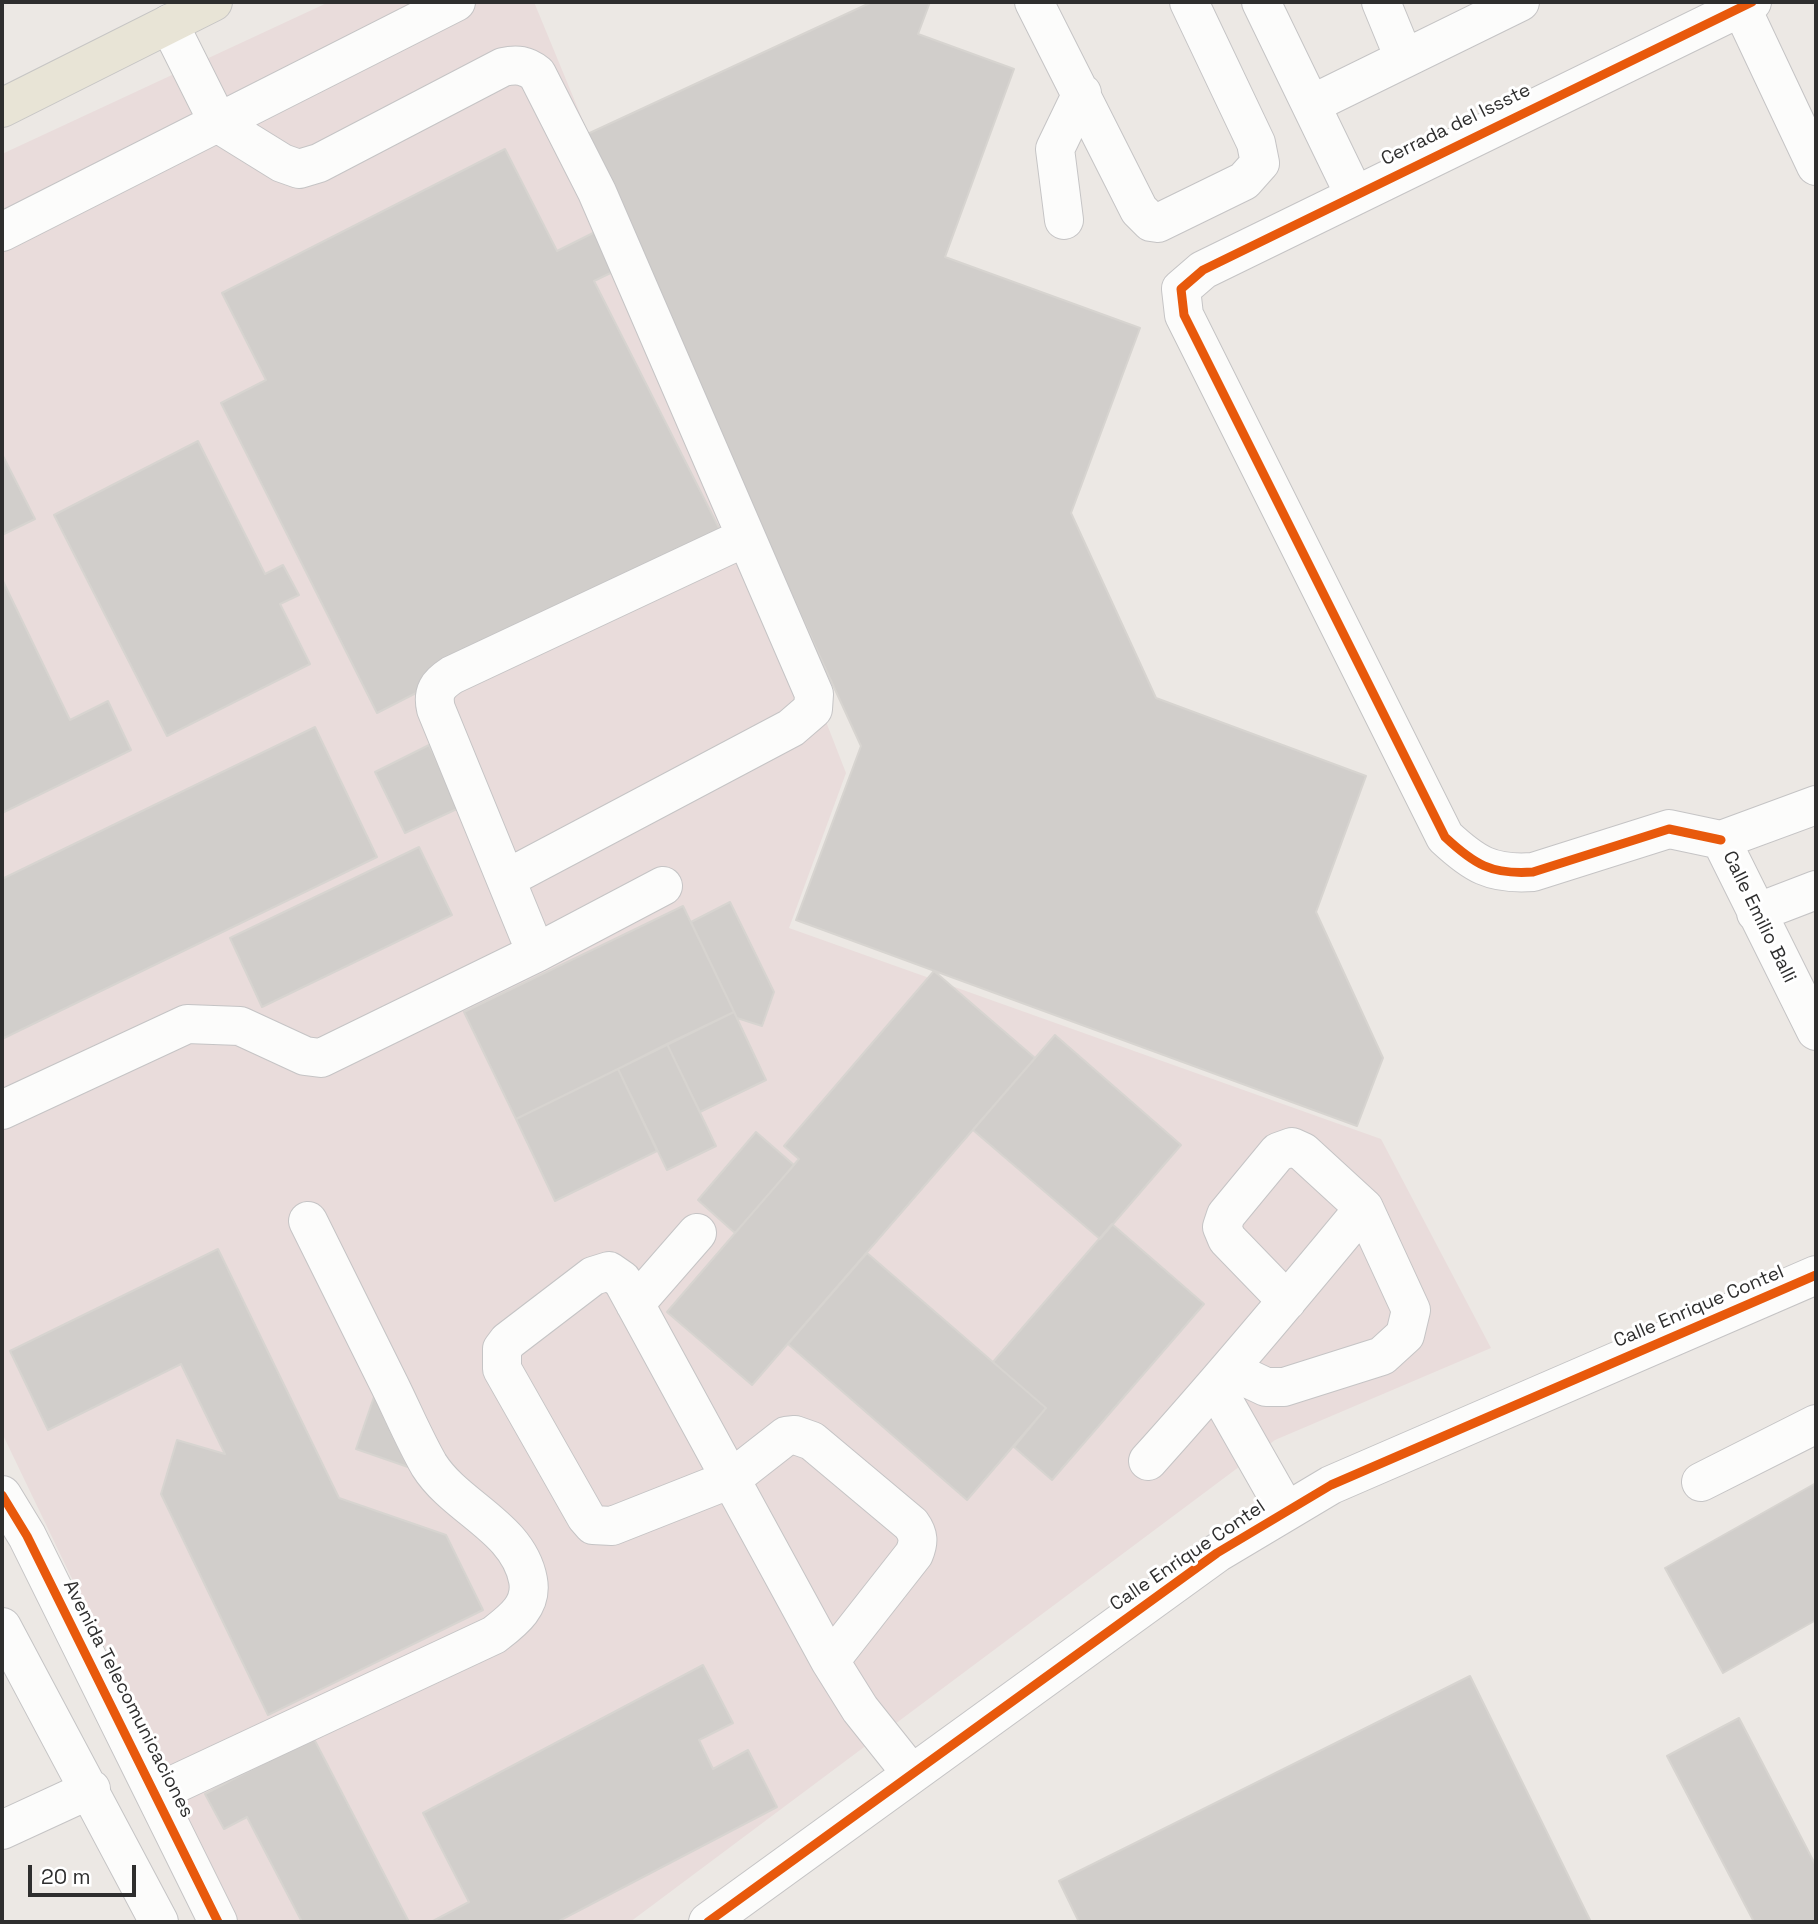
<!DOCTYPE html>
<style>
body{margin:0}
#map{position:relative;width:1818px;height:1924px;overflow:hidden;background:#ece8e4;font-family:"Space Grotesk",sans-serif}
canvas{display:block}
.frame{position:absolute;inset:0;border:4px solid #2e2e2e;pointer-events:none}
.scale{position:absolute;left:28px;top:1865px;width:108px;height:32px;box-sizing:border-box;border:4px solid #2e2e2e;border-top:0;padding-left:9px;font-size:21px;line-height:24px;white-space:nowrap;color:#2e2e2e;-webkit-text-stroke:5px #fff;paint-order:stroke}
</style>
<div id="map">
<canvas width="1818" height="1924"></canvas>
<div class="frame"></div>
<div class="scale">20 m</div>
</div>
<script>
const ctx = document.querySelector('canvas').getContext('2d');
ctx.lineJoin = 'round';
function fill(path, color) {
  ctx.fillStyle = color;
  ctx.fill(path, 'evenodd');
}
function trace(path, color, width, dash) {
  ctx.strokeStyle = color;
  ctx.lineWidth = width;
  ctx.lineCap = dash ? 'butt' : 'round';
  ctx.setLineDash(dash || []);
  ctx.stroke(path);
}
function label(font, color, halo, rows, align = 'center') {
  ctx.font = font + ' "Space Grotesk",sans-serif';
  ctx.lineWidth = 6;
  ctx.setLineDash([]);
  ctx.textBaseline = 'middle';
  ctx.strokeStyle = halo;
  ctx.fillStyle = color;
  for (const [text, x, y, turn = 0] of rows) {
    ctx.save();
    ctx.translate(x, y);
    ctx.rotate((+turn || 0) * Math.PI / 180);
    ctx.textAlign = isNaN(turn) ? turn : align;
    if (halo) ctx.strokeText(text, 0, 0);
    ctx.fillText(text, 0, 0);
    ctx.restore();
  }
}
fill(new Path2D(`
 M329,2H534L746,516L846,773L789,928L1381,1139L1491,1348L1275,1440L630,1922H237L2,1433V154Z`), '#e9dcdb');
const building = new Path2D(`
 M872,2H930L918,34L1014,69L945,257L1140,328L1071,513L1156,698L1366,776L1316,912L1383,1058L1357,1126L796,920L861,746L581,137Z
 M505,149L557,251L603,228L623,267L594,281L723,536L377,713L221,403L266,380L222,293Z
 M198,441L265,574L283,565L299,595L280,604L310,664L167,736L54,515Z
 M2,454L35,519L2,535Z
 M2,579L70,720L108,701L131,750L2,813Z
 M315,727L377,857L2,1039V879Z
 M429,745L459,808L405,833L375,772Z
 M419,847L452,915L262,1007L230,938Z
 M730,902L774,992L762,1026L737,1018L691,922Z
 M683,906L734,1012L516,1119L464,1012Z
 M934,971L1035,1058L752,1385L667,1312L799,1159L784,1146Z
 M734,1012L766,1080L700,1112L667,1044Z
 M1055,1035L1181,1145L1100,1239L973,1130Z
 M667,1044L716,1146L667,1170L618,1069Z
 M618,1069L657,1151L555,1201L516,1119Z
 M756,1132L794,1165L735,1233L698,1200Z
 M1112,1224L1204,1304L1052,1480L1014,1447L1046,1408L993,1362Z
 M218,1249L339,1498L446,1535L483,1610L268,1715L161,1494L177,1440L225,1454L181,1364L48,1430L10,1351Z
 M867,1253L1046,1408L967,1500L788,1344Z
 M374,1397L408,1467L356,1449Z
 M1816,1483V1620L1723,1673L1665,1568Z
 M703,1665L733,1723L699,1740L713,1769L748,1750L777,1807L557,1922H431L469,1902L423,1813Z
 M1470,1676L1591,1922H1079L1059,1881Z
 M1739,1718L1816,1866V1922H1754L1667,1756Z
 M313,1737L409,1922H302L247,1817L224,1829L205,1794Z`);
fill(building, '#d1cecb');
trace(building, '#d7d4d0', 2);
const minor = new Path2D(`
 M1034,2L1139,210L1151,222L1158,223L1244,181L1260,163L1256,143L1189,2
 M1261,2L1354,194
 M1381,2L1404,58
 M1741,7L1816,166
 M169,24L219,124L282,163L299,169L319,163L503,67C517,64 526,65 537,74L597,192L814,694L813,709L791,728L506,879
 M1312,104L1520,2
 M1064,220L1055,149L1082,93
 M2,232L456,2
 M1721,840L1669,829L1533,872C1491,875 1474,864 1445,837L1184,315L1181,289L1203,270L1752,2
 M1721,840L1816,1031
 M1721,840L1816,805
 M1756,913L1816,890
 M536,953L436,709C432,692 438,684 452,675L746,537
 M2,1110L187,1024L240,1026L305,1056L321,1058L536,953L663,886
 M635,1304L697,1233
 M1230,1370L1266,1387H1284L1382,1356L1405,1335L1411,1310L1364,1208
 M1215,1386L1286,1511
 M1148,1461C1222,1379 1293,1294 1364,1208L1303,1152L1292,1147L1278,1152L1226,1215L1222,1227L1227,1239L1287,1301
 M1701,1482L1816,1424
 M2,1495L27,1536L218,1922
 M2,1627L159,1922
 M830,1661L914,1554C919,1542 919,1535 911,1524L812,1441L795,1435L786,1436L731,1479L612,1526L593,1525L586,1517L502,1369V1349L508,1341L593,1276L609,1271L622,1280L830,1661L860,1709L911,1773
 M156,1793L494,1635C512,1621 533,1606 528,1580C518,1527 456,1508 429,1465C414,1439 402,1410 389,1384C362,1330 335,1276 308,1221
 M2,1830L91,1789
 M708,1922L1217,1553L1331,1485L1816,1275`);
const major = new Path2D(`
 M2,108L213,2`);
trace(minor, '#c5c4c5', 40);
trace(major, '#c6c5c4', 40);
trace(minor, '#fcfcfb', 38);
trace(major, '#e8e4d6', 38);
trace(new Path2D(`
 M1721,840L1669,829L1533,872C1491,875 1474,864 1445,837L1184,315L1181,289L1203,270L1752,2
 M2,1495L27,1536L218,1922
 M708,1922L1217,1553L1331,1485L1816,1275`), '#e8590c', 9);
label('19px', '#2e2e2e', '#fff', [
 ["Cerrada del Issste",1456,125,-26],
 ["Calle Emilio Balli",1759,917,64],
 ["Calle Enrique Contel",1699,1307,-23],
 ["Calle Enrique Contel",1188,1556,-34],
 ["Avenida Telecomunicaciones",128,1699,63]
]);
</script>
